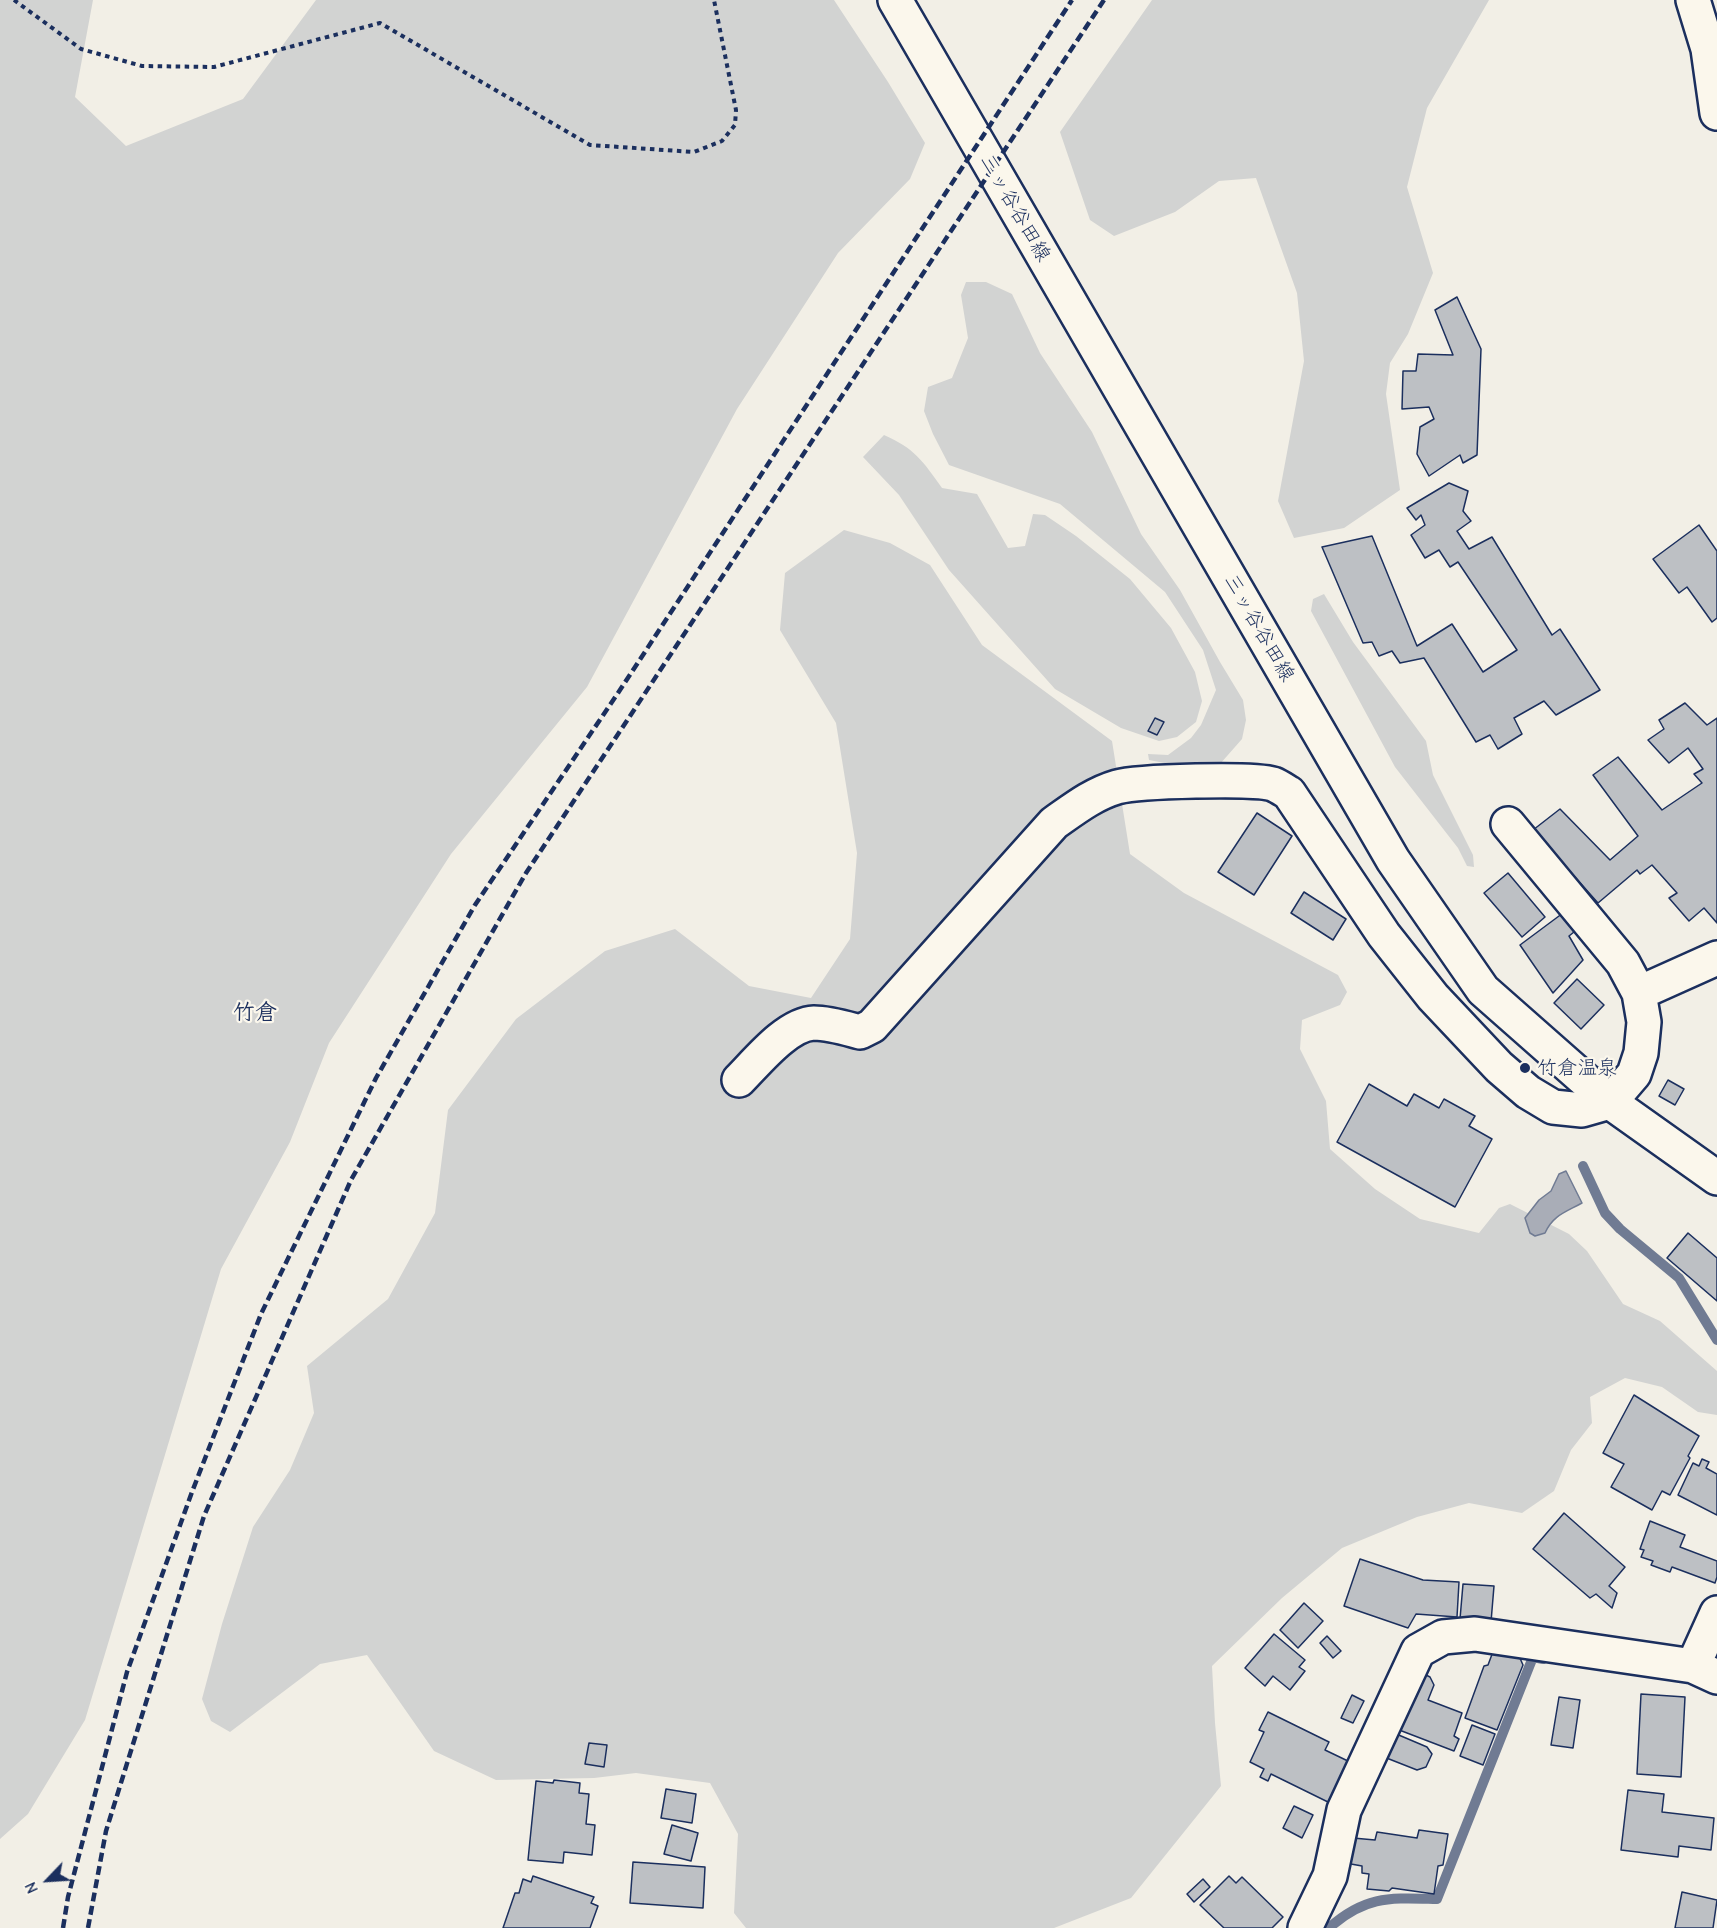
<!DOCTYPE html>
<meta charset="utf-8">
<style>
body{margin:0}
#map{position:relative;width:1717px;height:1928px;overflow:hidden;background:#f2efe6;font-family:"Comic Neue",sans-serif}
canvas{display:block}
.north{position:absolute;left:18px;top:1850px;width:60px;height:60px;-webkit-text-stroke:4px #fbf7ec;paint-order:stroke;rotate:245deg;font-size:16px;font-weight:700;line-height:24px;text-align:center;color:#1b2f5e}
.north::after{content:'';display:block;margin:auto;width:21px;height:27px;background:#1b2f5e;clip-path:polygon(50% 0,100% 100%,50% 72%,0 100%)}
</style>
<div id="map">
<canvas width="1717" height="1928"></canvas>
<div class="north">N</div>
</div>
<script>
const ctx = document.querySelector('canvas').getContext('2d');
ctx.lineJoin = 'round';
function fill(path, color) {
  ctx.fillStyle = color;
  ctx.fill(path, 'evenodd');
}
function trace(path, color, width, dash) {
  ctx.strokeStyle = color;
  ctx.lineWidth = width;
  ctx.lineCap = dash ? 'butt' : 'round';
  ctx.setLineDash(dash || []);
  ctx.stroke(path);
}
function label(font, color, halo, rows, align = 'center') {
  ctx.font = font + ' "Comic Neue","Klee One",sans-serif';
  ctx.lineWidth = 4.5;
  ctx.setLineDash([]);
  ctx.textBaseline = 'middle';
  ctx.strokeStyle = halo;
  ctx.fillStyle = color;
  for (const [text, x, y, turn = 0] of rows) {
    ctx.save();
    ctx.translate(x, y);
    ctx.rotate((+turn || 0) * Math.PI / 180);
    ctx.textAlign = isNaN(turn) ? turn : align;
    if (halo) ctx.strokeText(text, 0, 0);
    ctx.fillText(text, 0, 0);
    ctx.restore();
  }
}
fill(new Path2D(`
 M0,0H93L75,97L126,146L243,99L316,0H834L888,82L925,143L910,179L838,253L737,409L587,687L451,854L329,1043L290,1142L221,1269L85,1720L28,1814L0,1839Z
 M1152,0H1489L1427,108L1407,187L1433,273L1408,334L1390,363L1386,394L1400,490L1344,528L1294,538L1278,501L1304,361L1297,293L1256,178L1219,181L1175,212L1114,236L1090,220L1060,132Z
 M966,282H986L1012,294L1040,353L1092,432L1141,534L1180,590L1220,662L1243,700L1246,720L1242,739L1220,764L1190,768L1149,760L1148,754L1168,755L1191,738L1201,725L1216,690L1203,650L1165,592L1060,504L949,465L933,434L924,411L928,387L952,378L968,338L961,295Z
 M884,435C914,448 923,461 942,488L977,494L1008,548L1025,546L1033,514L1045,515L1076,536L1130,579L1171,628L1195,672L1202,701L1196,722L1177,737L1159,741L1121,728L1055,689L949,570L899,495L863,457Z
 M844,530L890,543L930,565L982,645L1112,741L1130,854L1184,893L1338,975L1347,992L1340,1005L1302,1020L1300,1049L1326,1101L1330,1149L1375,1189L1420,1219L1479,1233L1499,1208L1510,1204L1569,1234L1587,1251L1623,1304L1660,1321L1717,1371V1415L1698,1412L1662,1387L1625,1378L1590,1397L1592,1423L1571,1450L1554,1491L1522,1513L1469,1503L1417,1517L1342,1548L1282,1598L1212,1666L1215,1723L1221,1786L1131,1898L1054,1928H746L734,1913L738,1834L710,1783L636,1773L594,1778L496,1780L434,1751L367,1655L320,1664L230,1732L211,1721L202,1699L222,1624L253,1527L290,1470L314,1413L307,1366L388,1299L435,1213L448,1110L516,1019L605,951L675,929L749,986L811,998L850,939L857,853L836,723L780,630L785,573Z
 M1324,594L1353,642L1426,741L1433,775L1473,855L1474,867L1467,866L1458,848L1395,767L1311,611L1313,599Z`), '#d2d3d2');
const water = new Path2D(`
 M1566,1171L1582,1203C1566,1212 1553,1215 1545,1233L1535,1236L1530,1233L1525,1218L1539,1200L1551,1191L1559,1174Z`);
fill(water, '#a9adb7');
trace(water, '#707b93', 1.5);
trace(new Path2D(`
 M1583,1166L1605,1213L1620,1229L1679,1278L1717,1340
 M1329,1928C1366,1895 1391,1898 1437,1899L1533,1657L1543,1659`), '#707b93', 10);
const building = new Path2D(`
 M1457,297L1481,349L1477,455L1463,463L1460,455L1429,476L1417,454L1420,427L1434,419L1429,407L1402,409L1403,371H1416L1418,354L1453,355L1435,310Z
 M1449,483L1468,491L1463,511L1471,521L1457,531L1469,549L1492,537L1552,635L1560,629L1600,690L1556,715L1544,701L1514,718L1522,734L1498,749L1490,735L1476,742L1424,658L1400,663L1392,651L1379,656L1372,642L1363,643L1322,547L1372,536L1417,646L1452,624L1483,672L1517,650L1458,562L1450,567L1439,550L1425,558L1411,535L1425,525L1421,515L1416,520L1407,508Z
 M1699,525L1717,551V618L1712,622L1687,587L1679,593L1653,559Z
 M1685,703L1707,725L1717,718V923L1704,908L1689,921L1669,898L1677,893L1652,865L1640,874L1637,870L1598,903L1533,830L1560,809L1610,860L1638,836L1593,775L1618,757L1662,810L1702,783L1694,774L1703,769L1688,748L1669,763L1648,740L1664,729L1659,720Z
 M1155,718L1164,722L1157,735L1148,731Z
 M1257,813L1292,836L1254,895L1218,872Z
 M1508,873L1545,917L1522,937L1484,893Z
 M1304,892L1346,919L1333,940L1291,913Z
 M1563,913L1574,932L1569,936L1583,960L1553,993L1520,945Z
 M1577,979L1604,1005L1581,1029L1554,1003Z
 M1668,1080L1684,1089L1675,1105L1659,1096Z
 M1369,1084L1407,1106L1414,1094L1439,1108L1444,1099L1475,1116L1469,1126L1492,1139L1455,1207L1337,1142Z
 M1688,1233L1717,1258V1301L1667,1258Z
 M1634,1395L1699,1436L1688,1456L1690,1458L1670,1495L1662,1491L1652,1510L1611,1487L1624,1464L1603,1453Z
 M1702,1459L1709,1462L1706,1468L1717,1474V1515L1678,1495L1693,1463L1699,1466Z
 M1564,1513L1625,1567L1609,1586L1617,1593L1612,1608L1596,1594L1590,1598L1533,1549Z
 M1650,1521L1685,1535L1680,1547L1717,1561V1577L1715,1583L1672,1567L1670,1572L1651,1565L1653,1561L1641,1557L1644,1550L1640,1549Z
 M1360,1559L1423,1580L1459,1582L1457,1617L1416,1614L1408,1628L1344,1606Z
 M1463,1584L1494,1586L1491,1622L1460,1619Z
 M1304,1603L1323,1621L1298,1648L1280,1630Z
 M1274,1634L1305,1660L1299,1667L1305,1671L1290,1690L1273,1676L1265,1686L1245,1668Z
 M1327,1636L1341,1651L1333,1658L1320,1643Z
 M1494,1649L1519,1656L1523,1665L1497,1730L1465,1718L1484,1666L1488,1665Z
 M1426,1675L1430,1677L1434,1685L1428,1700L1462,1713L1454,1736L1459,1739L1454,1751L1394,1728L1413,1680L1422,1684Z
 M1641,1694L1685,1697L1681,1777L1637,1774Z
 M1352,1695L1364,1701L1353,1723L1341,1718Z
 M1559,1697L1580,1700L1573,1748L1551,1745Z
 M1268,1712L1329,1742L1325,1750L1350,1762L1330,1803L1271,1774L1268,1781L1260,1777L1264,1769L1250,1762L1264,1732L1259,1730Z
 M1472,1725L1495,1734L1483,1765L1460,1756Z
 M1394,1733L1427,1747L1432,1754L1426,1767L1417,1770L1384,1757Z
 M589,1743L607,1745L604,1767L585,1764Z
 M554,1780L580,1783L579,1793L589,1794L586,1824L595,1825L592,1855L564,1852L563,1863L528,1860L536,1781L553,1783Z
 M666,1789L696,1794L692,1823L661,1818Z
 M1628,1790L1664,1794L1662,1812L1714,1818L1711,1850L1679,1846L1678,1857L1621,1850Z
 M1294,1806L1313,1815L1302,1838L1283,1828Z
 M672,1825L698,1833L691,1861L664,1854Z
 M1419,1830L1448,1834L1443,1865L1438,1866L1434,1894L1392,1888L1389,1891L1367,1889L1369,1874L1362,1873V1866L1351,1864L1353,1838L1375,1840L1377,1832L1417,1838Z
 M633,1862L705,1867L703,1908L630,1903Z
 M533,1876L594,1897L591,1903L598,1906L590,1928H503L515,1893H519L523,1879L531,1882Z
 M1229,1876L1236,1883L1242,1877L1283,1917L1272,1928H1224L1200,1905Z
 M1203,1879L1210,1887L1194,1902L1187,1894Z
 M1682,1892L1717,1900L1713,1928H1675Z`);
fill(building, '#bdc0c4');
trace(building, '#1b2f5e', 1.5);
const street = new Path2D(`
 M1693,0L1708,49L1717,113
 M1639,993L1717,958
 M739,1080C757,1062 787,1024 814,1023C829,1023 845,1028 860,1032L872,1026L1054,823C1074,809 1093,794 1117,787C1138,781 1254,778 1273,784C1278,786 1284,790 1289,793L1384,935L1433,997L1499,1067L1528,1092L1553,1107L1582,1110L1610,1102L1634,1074L1641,1053L1644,1022L1639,993L1623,963L1508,824
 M1693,1666L1717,1613
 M1305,1928L1330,1876L1344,1810L1418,1651L1443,1637L1475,1634L1693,1666L1717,1677`);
const secondary = new Path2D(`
 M895,0L1393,860L1483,990L1610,1102L1717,1178`);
trace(street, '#1b2f5e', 38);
trace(secondary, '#1b2f5e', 38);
trace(new Path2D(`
 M14,0L81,49L142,66L214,67L380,23L590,145L694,152L722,141L735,125L736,110L714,0`), '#1b2f5e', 4, [4.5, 4.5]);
trace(street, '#fbf7ec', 33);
trace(secondary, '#fbf7ec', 33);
trace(new Path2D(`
 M63,1928L68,1897L127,1672L192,1492L261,1314L376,1078L475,905L618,693L1072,0
 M88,1928L106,1831L204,1516L351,1180L526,873L1104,0`), '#1b2f5e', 4.5, [9, 4.5]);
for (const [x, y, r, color] of [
 [1525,1068,6,"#1b2f5e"]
]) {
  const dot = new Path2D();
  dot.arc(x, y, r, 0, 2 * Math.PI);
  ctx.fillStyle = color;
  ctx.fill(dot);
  trace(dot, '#fbf7ec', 2);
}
label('20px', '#1b2f5e', '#fbf7ec', [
 ["三ッ谷谷田線",1015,208,60],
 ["三ッ谷谷田線",1259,628,60]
]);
label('20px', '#1b2f5e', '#fbf7ec', [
 ["竹倉温泉",1537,1068]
], 'left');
label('bold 22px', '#1b2f5e', '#fbf7ec', [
 ["竹倉",255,1013]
]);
</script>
